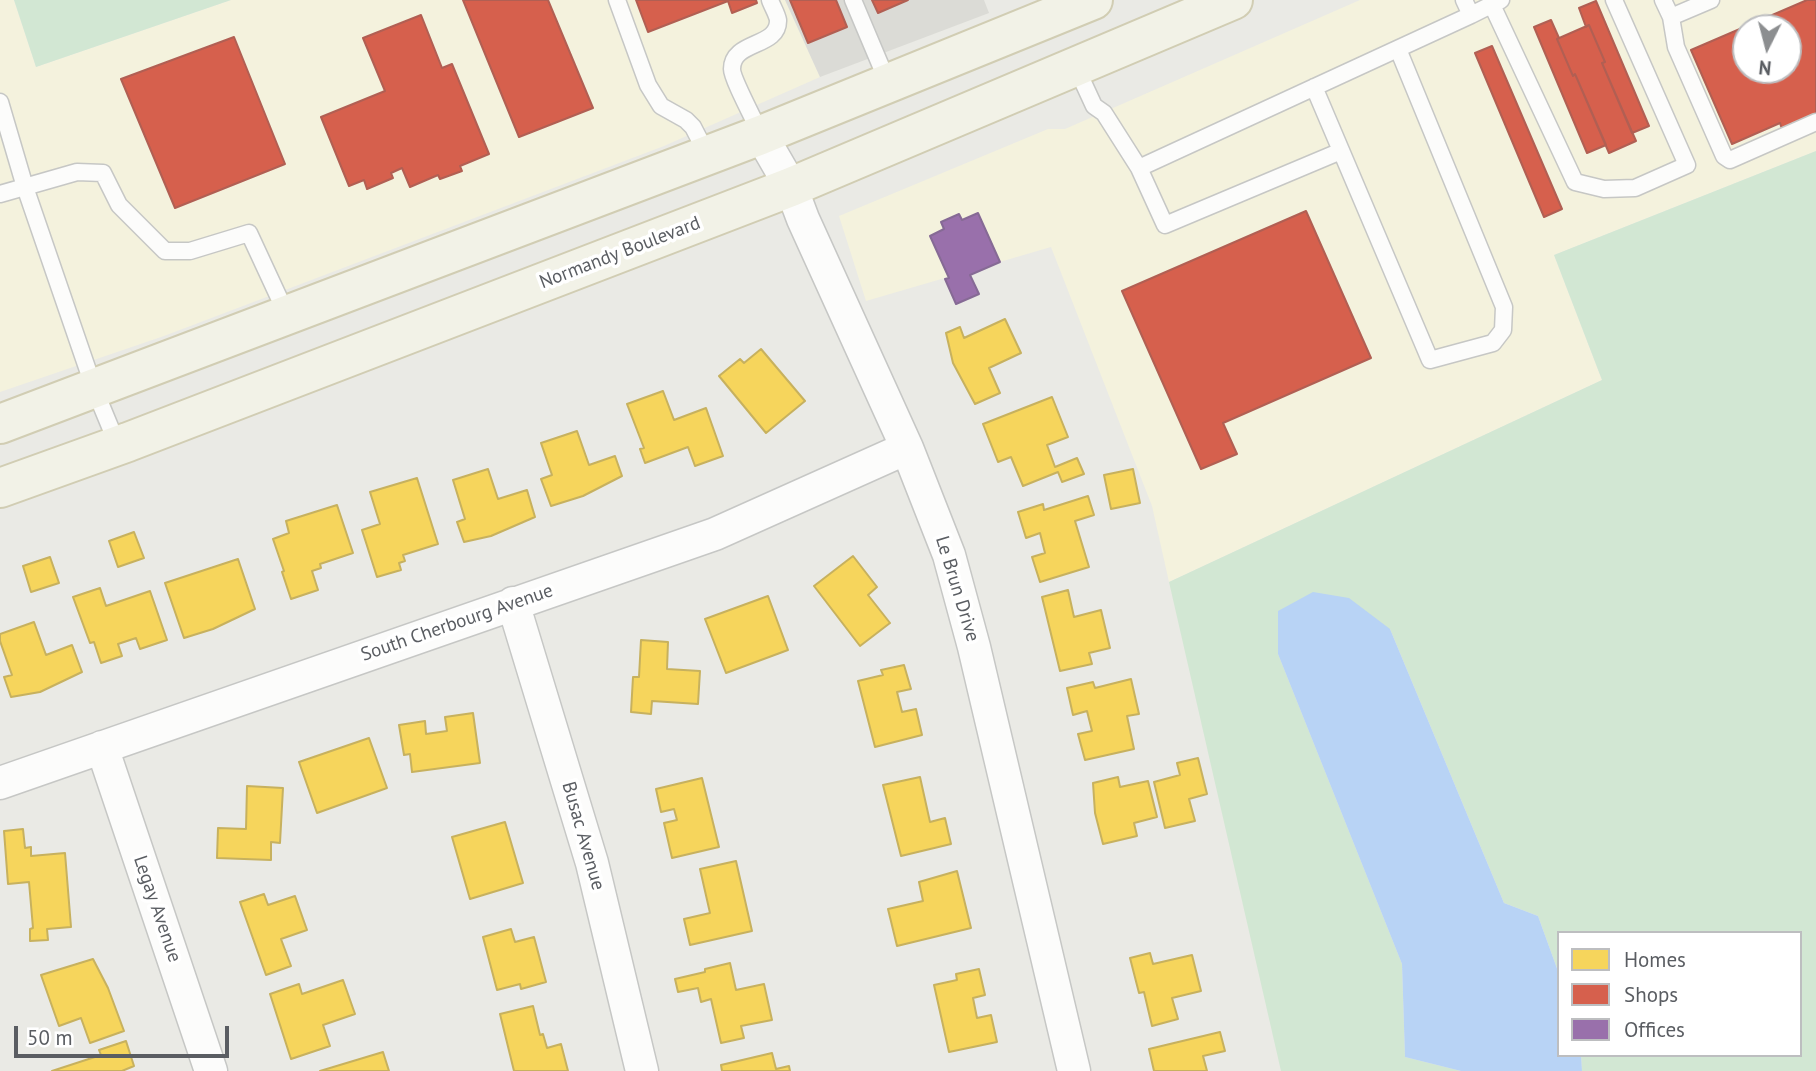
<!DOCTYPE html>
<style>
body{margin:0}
#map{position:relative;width:1816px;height:1071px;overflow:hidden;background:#eaeae5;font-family:"PT Sans",sans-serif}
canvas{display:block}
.legend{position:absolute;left:1557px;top:931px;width:245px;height:126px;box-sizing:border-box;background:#fff;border:2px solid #bdbec0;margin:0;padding:9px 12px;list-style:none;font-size:21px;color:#5a5d62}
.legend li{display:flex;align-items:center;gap:14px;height:35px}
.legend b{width:35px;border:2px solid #bdbec0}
.north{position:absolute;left:1732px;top:14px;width:70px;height:70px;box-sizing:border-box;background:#fff;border:2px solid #bdbec0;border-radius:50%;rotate:186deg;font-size:19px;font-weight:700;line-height:28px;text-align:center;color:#5a5d62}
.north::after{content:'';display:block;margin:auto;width:24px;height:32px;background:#8c8e90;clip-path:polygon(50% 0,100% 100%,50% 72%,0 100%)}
.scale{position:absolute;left:14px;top:1026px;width:215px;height:32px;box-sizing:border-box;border:4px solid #5a5d62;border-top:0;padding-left:9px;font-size:21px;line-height:24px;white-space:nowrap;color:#5a5d62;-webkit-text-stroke:5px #fff;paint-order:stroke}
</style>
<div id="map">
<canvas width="1816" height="1071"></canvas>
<ul class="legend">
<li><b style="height:19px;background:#f6d55c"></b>Homes</li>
<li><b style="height:19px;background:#d6604d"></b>Shops</li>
<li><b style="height:19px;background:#9970ab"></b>Offices</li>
</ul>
<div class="north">N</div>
<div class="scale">50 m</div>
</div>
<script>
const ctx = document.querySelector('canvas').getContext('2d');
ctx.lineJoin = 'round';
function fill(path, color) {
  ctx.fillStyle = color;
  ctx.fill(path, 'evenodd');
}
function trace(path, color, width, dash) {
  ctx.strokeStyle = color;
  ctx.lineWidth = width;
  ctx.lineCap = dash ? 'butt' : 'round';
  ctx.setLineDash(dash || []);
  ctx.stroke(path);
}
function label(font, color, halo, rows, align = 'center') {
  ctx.font = font + ' "PT Sans",sans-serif';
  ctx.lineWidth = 7;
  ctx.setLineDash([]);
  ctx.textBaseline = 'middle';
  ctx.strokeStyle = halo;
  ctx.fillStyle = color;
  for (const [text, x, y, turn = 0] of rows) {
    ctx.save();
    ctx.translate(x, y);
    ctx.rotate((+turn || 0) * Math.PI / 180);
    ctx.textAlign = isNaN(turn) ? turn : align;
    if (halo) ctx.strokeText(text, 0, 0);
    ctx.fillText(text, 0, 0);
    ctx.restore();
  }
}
fill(new Path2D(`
 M0,0H14L36,67L231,0H785L820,77L664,146L164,336L0,392Z
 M1360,0H1816V151L1554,255L1602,380L1169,582L1152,506L1051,247L866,301L839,216L1048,129H1065ZM1746,28H1788V70H1746Z`), '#f4f2dd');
fill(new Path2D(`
 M785,0H984L989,13L820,77Z`), '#dbdbd6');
fill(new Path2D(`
 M14,0H231L36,67Z
 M1816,151V1071H1582L1581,1055H1800V933H1559V974L1538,916L1504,903L1390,629L1278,654L1402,964L1405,1057L1461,1071H1281L1169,582L1602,380L1554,255Z`), '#d2e7d3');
fill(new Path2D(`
 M1313,592L1349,598L1390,629L1504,903L1538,916L1559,974V1055H1581L1582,1071H1461L1405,1057L1402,964L1278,654V611Z`), '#b8d3f5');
const homes = new Path2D(`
 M1005,319L1021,353L989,368L1000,393L975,404L953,363L946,333L960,327L964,338Z
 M761,349L805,401L766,433L719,376L740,359L744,363Z
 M663,391L674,420L706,408L723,456L695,466L688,447L645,463L640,449L644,448L627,404Z
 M1052,397L1068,437L1047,445L1055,467L1077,458L1084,474L1062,482L1058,472L1023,486L1011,457L998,462L983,424Z
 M577,431L589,465L615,456L622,476L583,496L551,506L541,479L552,475L541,443Z
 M488,469L498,499L527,490L535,517L491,536L464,542L457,522L465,519L453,480Z
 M1133,469L1140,503L1111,509L1104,475Z
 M417,478L438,544L403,555L405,561L399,563L401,570L377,577L362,530L380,524L370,492Z
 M1088,496L1094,515L1075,521L1089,567L1040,582L1032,557L1045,553L1040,533L1026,538L1018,512L1043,504L1044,510Z
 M337,505L353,553L320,564L321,568L312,571L318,590L291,599L282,572L284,571L273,539L289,533L286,521Z
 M134,532L144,558L118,567L109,541Z
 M853,556L877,587L868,595L890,623L860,646L814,586Z
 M50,557L59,583L31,592L23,566Z
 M238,559L255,609L213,629L184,638L165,583Z
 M100,588L106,606L150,591L167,640L140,649L136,638L118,644L122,656L101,663L94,642L90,643L73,597Z
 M1068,590L1074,617L1101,610L1110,648L1089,653L1092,664L1060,671L1042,597Z
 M768,596L788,650L726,673L705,619Z
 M34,622L46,655L72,645L82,672L40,692L11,697L4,677L12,675L0,641V634Z
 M641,640L668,642L667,669L700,671L698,704L652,701L651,714L631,712L633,677H639Z
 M904,665L911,689L897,692L902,712L916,709L922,735L875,747L858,681L883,675L881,670Z
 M1131,679L1139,714L1127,716L1134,749L1085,760L1078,734L1092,731L1087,711L1073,715L1067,688L1093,682L1095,688Z
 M473,713L480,763L412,772L410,754L404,755L399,725L425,721L426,734L447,731L445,717Z
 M369,738L387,788L317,813L299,762Z
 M1198,758L1207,794L1189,799L1195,821L1165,828L1154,782L1180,775L1177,763Z
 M920,777L930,822L945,818L951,844L901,856L883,785Z
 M1118,777L1120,787L1148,781L1157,817L1134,823L1137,836L1103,844L1095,813L1093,783Z
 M702,778L719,847L672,858L664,823L677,820L674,809L661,812L656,789Z
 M247,786L283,788L280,843L271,842V860L217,858L218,828L246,829Z
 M505,822L523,883L470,899L452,837Z
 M23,829L25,848L31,847V856L65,853L71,927L47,929L48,940L30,941V929L33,928L29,882L8,884L4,831Z
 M736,861L752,931L690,945L684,919L710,913L700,869Z
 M957,871L971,928L897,946L888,909L923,901L919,882Z
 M264,894L268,905L295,896L307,930L281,939L291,966L266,975L240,902Z
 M511,929L515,942L534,937L546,982L521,989L520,984L497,990L483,937Z
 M1150,953L1153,964L1192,955L1201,991L1172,998L1178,1019L1152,1026L1144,992L1139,993L1130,958Z
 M93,959L108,988L124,1031L90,1043L81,1018L59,1026L41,975Z
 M730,963L736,990L764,984L772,1020L741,1026L744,1038L721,1043L711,999L701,1002L698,988L678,992L675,979L705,972V969Z
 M979,969L985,995L973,998L977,1018L991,1015L997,1042L949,1052L934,985L957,980L956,974Z
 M343,980L355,1014L323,1025L330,1046L291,1059L270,994L299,984L302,994Z
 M533,1006L540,1035L543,1034L547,1048L561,1044L568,1071H514L500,1014Z
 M1220,1032L1225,1051L1203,1056L1207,1071H1154L1149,1049Z
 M126,1041L134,1066L122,1071H52L101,1055L99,1050Z
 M383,1052L389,1071H320Z
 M772,1053L776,1069L789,1066L790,1071H722L721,1065Z`);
fill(homes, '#f6d55c');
trace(homes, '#c7b15e', 2);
const shops = new Path2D(`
 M463,0H548L593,108L519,137Z
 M636,0H756L757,3L732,13L728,1L648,32Z
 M790,0H836L847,27L808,43Z
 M872,0H908L878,13Z
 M1807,0H1816V114L1782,129L1780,123L1732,144L1691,50ZM1746,28H1788V70H1746Z
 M1596,1L1649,126L1632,133L1602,63L1605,62L1589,25L1586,27L1579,8Z
 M421,15L442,68L452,64L489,154L460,166L462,171L440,179L438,175L410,187L402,168L391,173L393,178L367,189L364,180L349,186L321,117L385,91L363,38Z
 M1551,20L1559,38L1557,39L1573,76L1575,74L1606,145L1587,153L1534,27Z
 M1589,25L1605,62L1602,63L1636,141L1609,153L1575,74L1573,76L1557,39Z
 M234,37L285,164L175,208L121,79Z
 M1492,46L1562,209L1544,217L1475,53Z
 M1306,211L1371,358L1223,423L1237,454L1201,469L1122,291Z`);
fill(shops, '#d6604d');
trace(shops, '#b15f53', 2);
const offices = new Path2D(`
 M978,213L1000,262L970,275L979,294L956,304L945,279L949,278L930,236L944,229L941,222L959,214L962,220Z`);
fill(offices, '#9970ab');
trace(offices, '#866a95', 2);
const service = new Path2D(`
 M617,0L648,85L661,106L686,120L693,127L708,156
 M853,0L888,83
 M1464,0L1471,15L1501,0
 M1663,0L1671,17L1711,0
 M1492,5L1575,182L1604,189L1635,188L1687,165L1614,0
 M1671,17L1676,47L1724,156L1730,160L1816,122
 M1076,67L1094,106L1104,113L1139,168L1165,225L1341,151
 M1314,87L1430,360L1493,343L1503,330L1504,307L1398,49
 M0,102L25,187L94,388L118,446
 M761,135C756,123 732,79 732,69C732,40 779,48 778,20C777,14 772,6 770,0
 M1139,168L1471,15
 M0,194L77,172L103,173L119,205L165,251H190L249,233L287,315`);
const minor = new Path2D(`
 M761,135L791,187L803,219L907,448L949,555L974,647L1074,1071
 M513,603L592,863L642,1071
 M102,747L211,1071
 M0,783L715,534L907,448`);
const primary = new Path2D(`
 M0,424L761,135L1093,0
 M0,488L128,442L791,187L1233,0`);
trace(service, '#c6c7c5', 19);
trace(minor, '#c6c7c5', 35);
trace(primary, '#d1cdb3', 42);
trace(service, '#fcfcfb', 16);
trace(minor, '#fcfcfb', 32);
trace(primary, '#f2f2e7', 38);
label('19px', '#5a5d62', '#fff', [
 ["Normandy Boulevard",620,253,-21],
 ["Le Brun Drive",957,589,73],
 ["South Cherbourg Avenue",457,623,-19],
 ["Busac Avenue",583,836,74],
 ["Legay Avenue",157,909,71]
]);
</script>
